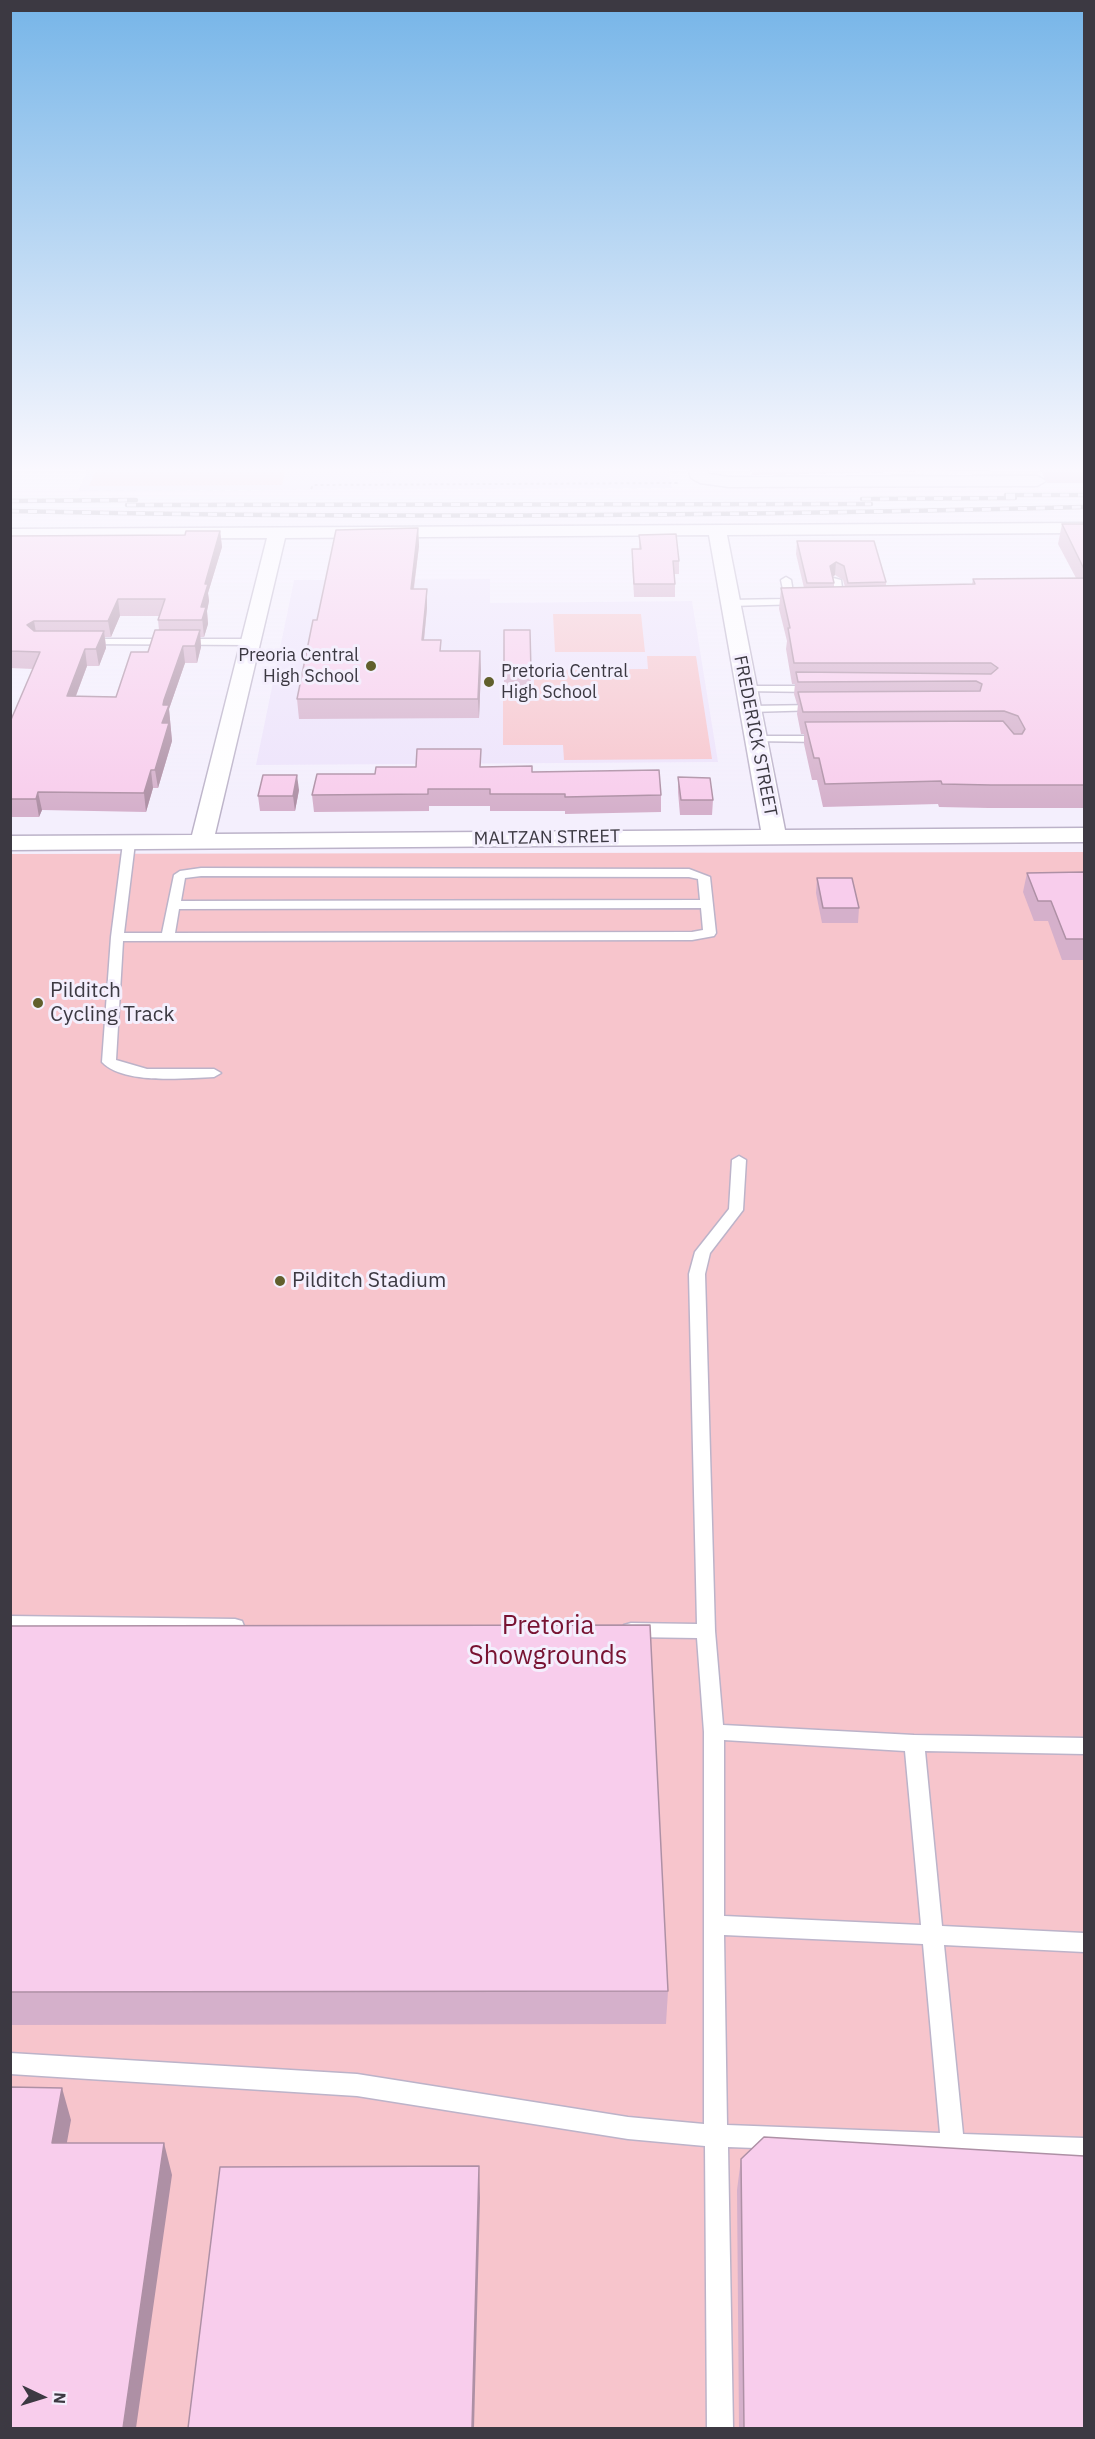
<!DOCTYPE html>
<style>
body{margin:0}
#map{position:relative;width:1095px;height:2439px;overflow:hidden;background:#f4effd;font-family:"IBM Plex Sans",sans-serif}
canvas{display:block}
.frame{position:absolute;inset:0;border:12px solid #3c3942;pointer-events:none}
.north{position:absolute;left:12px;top:2367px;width:60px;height:60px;-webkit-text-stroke:4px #f4effd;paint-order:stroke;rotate:94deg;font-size:16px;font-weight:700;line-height:24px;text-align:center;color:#3c3942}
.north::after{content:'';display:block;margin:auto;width:21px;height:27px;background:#3c3942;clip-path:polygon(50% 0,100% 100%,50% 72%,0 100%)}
</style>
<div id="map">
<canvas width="1095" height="2439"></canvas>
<div class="frame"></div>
<div class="north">N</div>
</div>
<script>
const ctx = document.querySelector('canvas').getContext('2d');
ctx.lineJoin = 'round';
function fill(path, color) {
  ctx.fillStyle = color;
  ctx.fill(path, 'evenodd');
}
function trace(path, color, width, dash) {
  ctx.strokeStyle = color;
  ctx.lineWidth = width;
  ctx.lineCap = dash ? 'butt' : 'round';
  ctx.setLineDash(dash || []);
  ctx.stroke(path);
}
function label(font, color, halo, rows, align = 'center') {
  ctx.font = font + ' "IBM Plex Sans",sans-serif';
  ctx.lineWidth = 6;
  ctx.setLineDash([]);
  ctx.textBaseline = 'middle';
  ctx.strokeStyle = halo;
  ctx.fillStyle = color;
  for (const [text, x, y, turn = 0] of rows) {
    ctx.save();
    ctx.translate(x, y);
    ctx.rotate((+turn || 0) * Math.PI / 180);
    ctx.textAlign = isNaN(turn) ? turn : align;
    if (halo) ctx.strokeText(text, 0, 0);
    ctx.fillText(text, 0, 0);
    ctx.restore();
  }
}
fill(new Path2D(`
 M88,468H668L672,488L78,491Z
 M490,579V603L692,601L718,762L256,765L294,580Z`), '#ede3fb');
fill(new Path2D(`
 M97,468H286L282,485L89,486Z
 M553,614H641L645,652H555Z
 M647,656H696L712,759L564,760L563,745H503V690H534V670L648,669Z
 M1084,852V2428H11V854Z`), '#f7c5cc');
const service = new Path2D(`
 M786,577L791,580L794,599L803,600V604L730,606L725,603L730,600L785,599L781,580Z
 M833,578L841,580L844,603L836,601Z
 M85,639H250L255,642L250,645L81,644V640Z
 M746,686H815L820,689L815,692L742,691L741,689Z
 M816,705L820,706V710L750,712L745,709L750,706Z
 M756,736H822L827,739L822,742L752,741V737Z
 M129,839L135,843L124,933H162L174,875L180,871L201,868L689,869L710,877L716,933L714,936L692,940L123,941L116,1060L147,1069H214L221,1073L214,1077C185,1078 124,1085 102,1062L111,937L123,843ZM201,876L689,877L698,879L700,900L181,901L185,878ZM701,908L703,930L692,932L175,933L179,909Z
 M739,1156L746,1160L743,1210L710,1253L705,1274L715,1631L723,1725L914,1735L1084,1738V1754L925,1751L942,1926L1084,1933V1952L944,1945L963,2134L1084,2138V2160L728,2147L733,2428H707L705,2146L628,2139L357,2096L10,2074V2053L357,2074L628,2117L704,2124V1732L697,1638L631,1637L624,1635L622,1630L624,1625L631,1623L697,1624L689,1274L695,1252L729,1209L732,1160ZM724,1740L905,1751L921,1925L724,1916ZM724,1935L923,1944L940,2133L727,2125Z
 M10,1616L235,1619L242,1621L244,1626L242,1631L235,1633L10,1630Z`);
const minor = new Path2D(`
 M688,468H704L710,474L729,477L1037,476L1046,481L1037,486L729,487L700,483L691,478Z
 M1084,523V533L727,535L785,830L1084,828V842L10,850V836L192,835L267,538L10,539V529ZM709,535L761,830L215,834L285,538Z`);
trace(service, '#bcb3c9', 3);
trace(minor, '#bcb3c9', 3);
trace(new Path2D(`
 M311,489L313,485L679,483`), '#aea9b5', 2, [3, 3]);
fill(service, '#fff');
fill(minor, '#fff');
const rail = new Path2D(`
 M1006,495H1084
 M862,499L1015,498
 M10,501L136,500
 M127,505L871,504
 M10,511C368,519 726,516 1084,507`);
trace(rail, '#9b97a2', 4.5);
trace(rail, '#f4effd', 3, [9]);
fill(new Path2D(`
 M369,468H392L391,473H370Z
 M750,468H1084V483H1047L1040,469L752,475Z
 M1062,524H1084V808H988L939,807L938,804L823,807L817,780H812L804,744V734H801L797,714L798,704H797L794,694L795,684H792L786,649L787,641L779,609L781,588H804L796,554L797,541L886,582V586L972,584L973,579L1076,578L1058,544ZM835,575L843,580L845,587H834V583L833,577Z
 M418,528L419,546L414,589H427V608L424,640L441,651H480L481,670L479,718L299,719L297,699L317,620Z
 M220,531L222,547L208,593L209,601L207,611L208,624L204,637H200L201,647L197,663H185L169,709L172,741L158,788H153L146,812L42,810L39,817H10V722L33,669L10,668V536L185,535ZM120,616H160L158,620L159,630L148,652L116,697L76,696L87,666H99L106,648L105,637H111Z
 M639,535L679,561V574H674L675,584V597H634L632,562V549H639Z
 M504,630H530L531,686H504Z
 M481,767L532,772L661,795V812L565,814V811H490V806H429V811L314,812L312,795L375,774Z
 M678,777L713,800L712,815H680L678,792Z
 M299,790L295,811H260L258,796Z
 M1084,872V960H1062L1048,921H1034L1023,892L1027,873Z
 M817,878L859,908L858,923H822L816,893Z
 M10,1626L668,1991L666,2024L10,2025Z
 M741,2159L1084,2428H739L737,2190Z`), '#d5b0cb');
fill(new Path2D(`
 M418,528L419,546L411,608V589Z
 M220,531L222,547L208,593L209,601L207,611L208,624L204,637L201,607L205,584Z
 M836,562L835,575L829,579L830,566Z
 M427,589V608L422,659V640Z
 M118,599L120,616L111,637L108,621Z
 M34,621L37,638L27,625Z
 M200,630L201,647L197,663L195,646Z
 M104,631L106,648L99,666L96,649Z
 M183,646L185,663L169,709L172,741L158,788L155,770L162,723L164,700Z
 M85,649L87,666L69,714L67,696Z
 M480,651L481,670L479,718L478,699Z
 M151,770L153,788L146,812L144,793Z
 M297,775L299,790L295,811L293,796Z
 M38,792L42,810L39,817L36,799Z
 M62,2088L71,2120L61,2175L52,2143Z
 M164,2143L172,2175L136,2428H123Z
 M479,2166L480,2198L474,2428H472Z`), '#ae90a5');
const building = new Path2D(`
 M1062,524H1084V569Z
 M418,528L411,589H427L422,640H441L440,651H480L478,699H297L313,620H317L336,530Z
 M186,531H220L205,584H208L201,607H206L202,620H158L165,599H118L108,621H34L27,625L34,631H104L96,649H85L67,696L116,697L131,652H148L155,630H200L195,646H183L164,700L163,705H169L162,723H169L155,770H151L144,793L38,792L36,799H10V722L40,652L10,651V536L185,535Z
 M676,534L679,561H673L675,584H634L632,549H641L639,535Z
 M797,541H874L886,582L848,583L844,566L836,562L830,566L834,583H807Z
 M1084,578V785H991L942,784L941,781L825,784L819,758H814L805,722L1003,721L1014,734H1022L1025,729L1018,716L1004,711L803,712L798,692L980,691L982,684L976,681L798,682L796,672L991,674L998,668L991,663H794L788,628H790L781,588L975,584L973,579Z
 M504,630H530L531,672L504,673Z
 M417,749H481L480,767L532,766V772L659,770L661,795L565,797V794H490V789H428V794L312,795L317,774H375L376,767H416Z
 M263,775H297L293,796H258Z
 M678,777L710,778L713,800H681Z
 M1084,872V939H1066L1051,901H1038L1027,873Z
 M817,878H852L859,908H823Z
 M650,1625L668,1991L10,1992V1626Z
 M10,2087L62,2088L52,2143H164L123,2428H10Z
 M764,2137L1084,2156V2428H744L741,2159Z
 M479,2166L472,2428H188L220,2167Z`);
fill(building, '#f8cdec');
trace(building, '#ae90a5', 1.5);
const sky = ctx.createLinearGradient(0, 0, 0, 810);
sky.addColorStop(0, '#76b5e8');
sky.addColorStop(0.58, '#faf8fe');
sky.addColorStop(1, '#faf8fe00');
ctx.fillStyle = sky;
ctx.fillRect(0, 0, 1095, 810);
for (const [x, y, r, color] of [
 [371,666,6,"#615f2c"],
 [489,682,6,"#615f2c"],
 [38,1003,6,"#615f2c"],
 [280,1281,6,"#615f2c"]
]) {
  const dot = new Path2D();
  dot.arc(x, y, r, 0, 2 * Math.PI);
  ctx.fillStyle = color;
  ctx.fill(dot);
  trace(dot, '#f4effd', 2);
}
label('18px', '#3c3942', '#f4effd', [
 ["Preoria Central",359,656],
 ["High School",359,677],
 ["Pretoria Central",501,672,"left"],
 ["High School",501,693,"left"]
], 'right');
label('18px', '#3c3942', '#f4effd', [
 ["FREDERICK STREET",755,736,79],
 ["MALTZAN STREET",547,838,-1]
]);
label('21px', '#3c3942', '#f4effd', [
 ["Pilditch",50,991],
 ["Cycling Track",50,1015],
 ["Pilditch Stadium",292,1281]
], 'left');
label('26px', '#781332', '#f4effd', [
 ["Pretoria",548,1626],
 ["Showgrounds",548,1656]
]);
</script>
